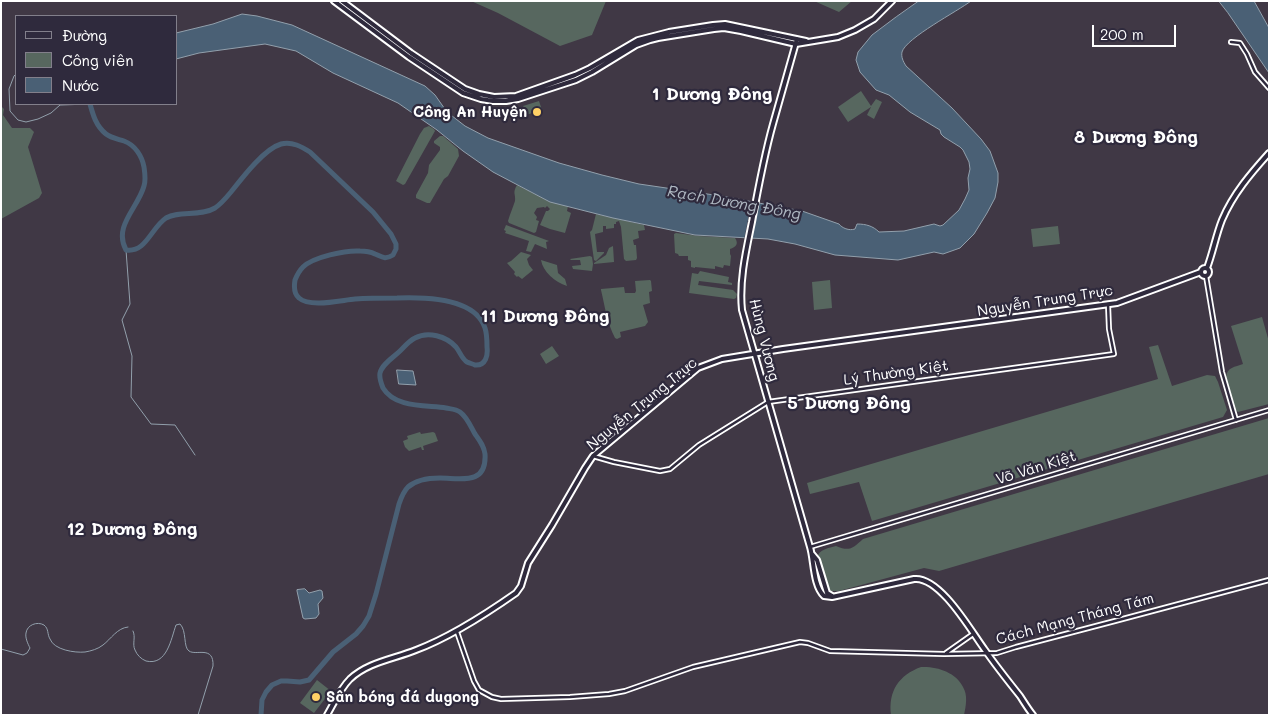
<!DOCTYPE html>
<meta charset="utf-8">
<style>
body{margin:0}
#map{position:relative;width:1270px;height:716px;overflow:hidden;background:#403845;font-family:Mali,sans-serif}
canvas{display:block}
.frame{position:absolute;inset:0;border:2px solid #fff;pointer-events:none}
.legend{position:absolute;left:15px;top:15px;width:162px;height:90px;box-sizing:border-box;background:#2f2a3d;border:1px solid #827f8b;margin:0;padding:6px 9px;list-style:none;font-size:15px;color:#fff}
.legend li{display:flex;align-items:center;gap:10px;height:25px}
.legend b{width:25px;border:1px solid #827f8b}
.scale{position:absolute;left:1092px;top:25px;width:84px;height:22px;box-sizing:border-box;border:2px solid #fff;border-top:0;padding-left:6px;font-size:15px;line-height:18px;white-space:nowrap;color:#fff;-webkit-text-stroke:4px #2f2a3d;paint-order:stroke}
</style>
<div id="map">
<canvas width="1270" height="716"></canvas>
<div class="frame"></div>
<ul class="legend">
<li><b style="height:6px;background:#2f2a3d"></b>Đường</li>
<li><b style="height:14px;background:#57675f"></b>Công viên</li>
<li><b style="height:14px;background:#4a6075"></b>Nước</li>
</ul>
<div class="scale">200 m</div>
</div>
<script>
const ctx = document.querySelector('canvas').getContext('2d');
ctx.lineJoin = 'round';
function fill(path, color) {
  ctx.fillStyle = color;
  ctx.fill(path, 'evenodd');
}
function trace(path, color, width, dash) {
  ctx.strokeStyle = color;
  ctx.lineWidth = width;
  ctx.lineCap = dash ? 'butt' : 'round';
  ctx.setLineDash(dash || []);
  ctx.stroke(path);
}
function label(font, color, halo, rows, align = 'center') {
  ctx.font = font + ' Mali,sans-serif';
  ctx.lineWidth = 4.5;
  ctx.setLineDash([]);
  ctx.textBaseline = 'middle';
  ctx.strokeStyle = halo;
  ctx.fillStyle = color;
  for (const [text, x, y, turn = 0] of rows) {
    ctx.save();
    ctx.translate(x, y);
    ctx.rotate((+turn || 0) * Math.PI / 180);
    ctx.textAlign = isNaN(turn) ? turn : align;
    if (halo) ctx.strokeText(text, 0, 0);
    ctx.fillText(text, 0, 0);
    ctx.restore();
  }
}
fill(new Path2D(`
 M471,1H606L592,35L560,46L498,13Z
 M814,1H852L839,12Z
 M861,91L871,106L876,99L882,102L874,119L867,115L871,107L848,122L838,107Z
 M539,101L542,110L526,115L523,106Z
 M1,106L4,109L3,115L12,128H30L34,132L28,147L42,193L39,198L1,219Z
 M429,126L434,129L435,131L405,184L403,185L396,181L420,134L424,128Z
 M440,136H443L458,149L459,156L448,176L444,179L430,203H427L416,198V195L428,173L429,165L440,150V147L434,143V141Z
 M517,185L550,202L568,206L567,211L571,213L565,233L550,229L540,225L546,211H548L550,209L547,206L545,208L544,207L537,208L534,213L537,217L536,220L539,221L536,232L534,233L509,223L508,221C510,214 513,207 515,201C516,194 512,193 517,185Z
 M596,214L644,225L645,230L638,231L639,238L633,240L634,245H636L637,258L636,260L626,261L624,259L621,227L619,221L616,222V224H614V228L606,229V226H603V232L595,234L597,252H604V253L596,261L594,260L590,232L592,230Z
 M506,225L549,241L546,242L547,249L535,244L531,252L526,251L529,241L505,233L506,231L504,230Z
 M1058,226L1060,244L1033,247L1031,229Z
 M676,233L699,236L735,238C739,244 736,247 730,249V254L731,256L730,266L724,265L723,268L715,266V269L695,267V268L691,267V261L688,260V256H679L678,254L675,253L674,234Z
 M613,246L614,262L594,264V263L606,255L609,248Z
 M521,252L531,255L527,259L529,265L533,270L522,279L518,276L517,277L514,274L515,272L507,263L511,261Z
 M590,256L592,257L593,264L592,271L573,269L572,266L581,265L580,260H571L570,259Z
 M541,260L557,265L558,273L565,279L567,286C555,282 543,272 541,260Z
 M700,271L729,277L728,282L732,283V285L699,281L698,285L733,290L737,294L736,298L734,299L689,293L692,273L698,274Z
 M650,280L651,281L652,291L649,292L650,303L643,305L648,322L645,326L620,332L621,337L617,339L615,338C607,323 605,307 601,290V289L624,287L625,293H635L636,291L635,281Z
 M830,280L832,308L814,310L812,282Z
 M1262,317L1269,342V404L1238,412L1235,409L1226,377C1227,367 1235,367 1243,364L1231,326Z
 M1158,345L1172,386L1207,375L1215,376L1218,382L1227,410L1223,417L872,521L859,482L810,494L807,483L1158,379L1149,347Z
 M552,346L559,356L546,364L540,354Z
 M1269,418V474L939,571L924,568L839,591H831L827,588L817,558C819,549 829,548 836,546C850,552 853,548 863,539Z
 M420,432L421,434L433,432L435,433L438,441L423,446L424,450H422L421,447L409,451L405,447L403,441L408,439L407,436Z
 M921,667C936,666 956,672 963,687C968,695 966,706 964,715H891C888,691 899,675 921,667Z
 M317,680L331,691L314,713L300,703Z`), '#57675f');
const water = new Path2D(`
 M919,1H971C958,11 906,38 902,52C901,57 903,61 906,66L952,108L981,139L990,151L998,173V182L995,198L987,213L974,234L960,248L943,254L934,252L898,260L835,255L795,244L768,239L695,235L613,218L550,202L493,172L463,151L437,130L398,103L333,73L296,51L265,44L199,53L176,59V33L213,24L242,14L257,16L292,25L425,86L435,95L447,112L465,126L488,138L559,163L602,175L639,184L721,196L802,211L839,224C842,228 849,231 855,229L857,224C866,224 873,226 879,232L904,231L934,224L940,226L943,225L959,210L965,199L969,190L968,178L970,169L969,162L963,150L960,147L944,137L941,134L940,130L910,112L889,95L876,90L860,72L856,60L858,52L872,35L896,17Z
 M1219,1H1254L1269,28V73L1228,13Z
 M397,370L413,371L416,385L399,384Z
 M305,589L309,593L320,590L322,591L323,598L318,604L319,614L316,618L305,619L303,618L297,591V590Z`);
fill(water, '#4a6075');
trace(water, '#92a0ac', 1);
fill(new Path2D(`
 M752,199L759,201L752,240H744Z`), '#403845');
trace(new Path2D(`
 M16,74L14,76L9,89L10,111L18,120L26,122L38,119L51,113L60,105L90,104
 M126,250L130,304L122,320L132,356L131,397L151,424L175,425L195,455
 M133,631C136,637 132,644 135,650C137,655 141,659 146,661C167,666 171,639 176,625L180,624C187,631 183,647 189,651C196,656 214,645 213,666L198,715
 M1,649L23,655L27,653L30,648C28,644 25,638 26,633C27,625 37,621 44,625C49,629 47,634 50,639C54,650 75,653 85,652C91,651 98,649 103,645C111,639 117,628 128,627`), '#92a0ac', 1);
trace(new Path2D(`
 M90,104C93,115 96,126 106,134C111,138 118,139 124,141C135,145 142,156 144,167C145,174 146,180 144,186C138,208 113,226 126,250C146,253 151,228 166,218C179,210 200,217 215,208C221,204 226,198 231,192C242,178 264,149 281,144C292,141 302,147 310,152L373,212L391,234L396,244V249L393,255C385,260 382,257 375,254C371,252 365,251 360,251C346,250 313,257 303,267C299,271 297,275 295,280C294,286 294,294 299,298C310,308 342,300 355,299C369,298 383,298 397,298C423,297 475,297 485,328C487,334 487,340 487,347C488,355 486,366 475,365C473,364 469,363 467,362C462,359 460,352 456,347C446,336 428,331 415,338C409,341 405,346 400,351C394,357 382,364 380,373C379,378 381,383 383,388C395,408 426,405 446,408C451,409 456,409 460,412C467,417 471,427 475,434C480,441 484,446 485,454C487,486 460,478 440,478C430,478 416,480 408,487C403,492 401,498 399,504L376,594L369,616L363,626L356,634L333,652L309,680L300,682L287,681H281L272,685L266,692L262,700L261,715`), '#4a6075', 5);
const minor = new Path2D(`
 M1231,42L1240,43L1247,54L1255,72L1269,88
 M1206,276L1222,372L1236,420
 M593,456L614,462L660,471L670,469L699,445L768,402L1114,354L1109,329L1108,304
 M810,547L1269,410
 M457,632L474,681L479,690L492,697L501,699L570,697L609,694L625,691L693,667L800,642L808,643L830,651L944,654L997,653L1016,647L1115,621L1269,580
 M946,653L973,634`);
const major = new Path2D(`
 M334,1L409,57L463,93L481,99L493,101H506L518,99L576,80L592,72L636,45L650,40L658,38L714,29L724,28L741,31L796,44L838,37L855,30L874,19L892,1
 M342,1L411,53L465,89L479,94L494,97L516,96L575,75L590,68L638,40L669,32L713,25L725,24L806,41
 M797,39C789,68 781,96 773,124C764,156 758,189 752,222C746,251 739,281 742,310L810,547C814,560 813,586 824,596L832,597L914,579C940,576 971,631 985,650C996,666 1008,681 1020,696C1024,702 1028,709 1033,715
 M1201 272a4 4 0 1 1 8 0a4 4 0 1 1-8 0Z
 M1207,268C1213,252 1216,235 1222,220C1233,194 1251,173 1269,153
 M812,554L817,560L827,593L832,596
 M327,715C334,703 340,689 350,679C368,662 394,659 416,650C451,637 486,614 516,593L521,586L528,563L552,525L585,468L593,456L698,368L722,359L783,349L1117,303L1201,272`);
trace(minor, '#fff', 6);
trace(major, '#fff', 8);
trace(minor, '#2f2a3d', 2.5);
trace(major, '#2f2a3d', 4);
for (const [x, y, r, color] of [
 [537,112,5,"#ffd166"],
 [316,697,5,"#ffd166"]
]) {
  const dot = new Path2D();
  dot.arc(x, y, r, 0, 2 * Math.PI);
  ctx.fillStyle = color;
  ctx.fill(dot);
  trace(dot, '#2f2a3d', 2);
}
label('bold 15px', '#fff', '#2f2a3d', [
 ["Công An Huyện",527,112],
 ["Sân bóng đá dugong",326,697,"left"]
], 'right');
label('15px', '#fff', '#2f2a3d', [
 ["Nguyễn Trung Trực",1045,301,-9],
 ["Hùng Vương",764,340,76],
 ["Lý Thường Kiệt",896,373,-8],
 ["Nguyễn Trung Trực",642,404,-39],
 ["Võ Văn Kiệt",1036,468,-17],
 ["Cách Mạng Tháng Tám",1075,619,-15]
]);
label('italic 16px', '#aeb7c1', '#2f2a3d', [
 ["Rạch Dương Đông",734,203,10]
]);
label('bold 18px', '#fff', '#2f2a3d', [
 ["1 Dương Đông",712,94],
 ["8 Dương Đông",1136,137],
 ["11 Dương Đông",545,316],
 ["5 Dương Đông",849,403],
 ["12 Dương Đông",132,529]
]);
</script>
